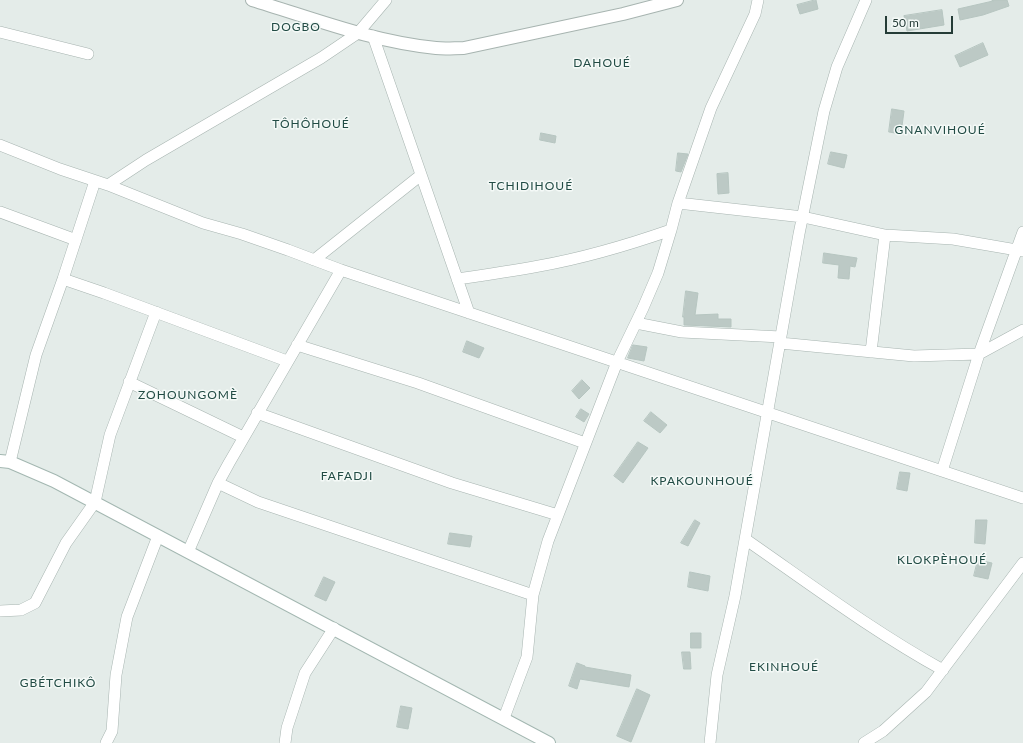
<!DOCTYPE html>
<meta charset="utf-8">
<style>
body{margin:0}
#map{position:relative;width:1023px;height:743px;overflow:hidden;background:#e4ece9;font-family:Lato,sans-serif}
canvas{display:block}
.scale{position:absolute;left:885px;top:16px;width:68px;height:18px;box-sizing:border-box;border:2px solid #253c37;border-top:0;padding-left:5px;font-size:12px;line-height:14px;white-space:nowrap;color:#253c37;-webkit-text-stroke:3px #f4f9f7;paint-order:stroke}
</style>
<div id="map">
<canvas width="1023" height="743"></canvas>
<div class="scale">50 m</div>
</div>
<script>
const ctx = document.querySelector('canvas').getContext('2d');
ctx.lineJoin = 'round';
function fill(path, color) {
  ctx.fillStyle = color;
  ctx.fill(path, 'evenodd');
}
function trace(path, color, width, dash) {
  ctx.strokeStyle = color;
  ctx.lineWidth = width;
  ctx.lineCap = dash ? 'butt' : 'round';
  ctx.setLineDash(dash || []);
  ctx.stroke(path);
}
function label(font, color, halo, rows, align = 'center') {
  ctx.font = font + ' Lato,sans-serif';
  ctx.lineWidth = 3;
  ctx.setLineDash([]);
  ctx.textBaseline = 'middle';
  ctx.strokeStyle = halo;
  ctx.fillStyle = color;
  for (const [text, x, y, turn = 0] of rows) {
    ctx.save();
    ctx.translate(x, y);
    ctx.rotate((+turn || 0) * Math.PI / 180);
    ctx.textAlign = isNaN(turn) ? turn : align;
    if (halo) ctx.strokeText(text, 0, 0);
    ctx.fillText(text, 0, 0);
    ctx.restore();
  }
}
const building = new Path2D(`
 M816,0L818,9L800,14L797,5Z
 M992,0H1007L1009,6L983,15L960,20L958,9L993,1Z
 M942,10L944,25L907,31L904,16Z
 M983,43L988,55L960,67L955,56Z
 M892,109L904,111L901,134L889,132Z
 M541,133L556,136L555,143L540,140Z
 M831,152L847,155L844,168L828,164Z
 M678,153L688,154L681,172L676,171Z
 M728,173L729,193L718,194L717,174Z
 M824,253L857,258L855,267L850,266L849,279L838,278L839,265L823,263Z
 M686,291L698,293L695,315L718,314V319H731V327L684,325V317H683Z
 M467,341L484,348L479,358L463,352Z
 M633,345L647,347L644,361L628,358Z
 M582,380L590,388L579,399L572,391Z
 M581,409L589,414L584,422L576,417Z
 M651,412L667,425L660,433L644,421Z
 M638,442L648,448L623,483L614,476Z
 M900,472L910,473L907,491L897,489Z
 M695,520L700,523L688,546L681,543Z
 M976,520H987L985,544L975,543Z
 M450,533L472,536L470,547L448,544Z
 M978,560L992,563L988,579L974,576Z
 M690,572L710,576L708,591L688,587Z
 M324,577L335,582L326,601L315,596Z
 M691,633H701V648H691Z
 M682,652H690L691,669H684Z
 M577,663L585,666V667L631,675L629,687L580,679L577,689L569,686Z
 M637,689L650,695L631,742L617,736Z
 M401,706L412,708L408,729L397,727Z`);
fill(building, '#bcc9c5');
trace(building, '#b6c5c0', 1);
const minor = new Path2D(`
 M0,32L88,54
 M373,36L469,313
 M0,145L60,169L108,185L203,223L242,234L288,250L341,270L1023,498
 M108,185L146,160L321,58L358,33L386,0
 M678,203L803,217L885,235L953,239L1023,251
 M0,212L76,240
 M314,260L421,175
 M63,279L104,293L287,361
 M457,279C485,275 512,271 539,266C584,258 628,245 671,230
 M636,323L682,332L781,337
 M780,343L914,356L979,354L1023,330
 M297,345L418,383L585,443
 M871,352L885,235
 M129,382L243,437
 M257,413L452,483L558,515
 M10,462L36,355L63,279L95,181
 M942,471L979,354L1023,232
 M218,483L258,502L533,595
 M745,539C810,584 874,632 943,670
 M188,552L218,483L229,463L341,270
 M0,611L21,610L35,603L66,543L95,502L110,435L156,312
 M504,718L527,657L533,595L548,541L558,515L617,362L643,308L658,273L671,230L678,203L711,108L755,14L758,0
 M106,743L112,731L116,675L127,617L158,536
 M285,743L287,728L305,673L334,628
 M710,743L717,675L735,596L799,234L824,111L837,67L866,0
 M864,743L883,731L926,692L1023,563`);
const tertiary = new Path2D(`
 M252,0C312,18 373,42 436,48C445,49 455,48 464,48L623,14L677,0`);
const secondary = new Path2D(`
 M0,461L10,462L54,481L549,743`);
trace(minor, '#a7b4b0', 12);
trace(tertiary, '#a7b4b0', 14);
trace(secondary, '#a3b7b1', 14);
trace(minor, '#fff', 11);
trace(tertiary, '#fff', 12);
trace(secondary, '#fff', 12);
ctx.letterSpacing = '1px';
label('12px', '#224c45', '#f4f9f7', [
 ["DOGBO",296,27],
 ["DAHOUÉ",602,63],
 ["TÔHÔHOUÉ",311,124],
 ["GNANVIHOUÉ",940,130],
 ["TCHIDIHOUÉ",531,186],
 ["ZOHOUNGOMÈ",188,395],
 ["FAFADJI",347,476],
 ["KPAKOUNHOUÉ",702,481],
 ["KLOKPÈHOUÉ",942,560],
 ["EKINHOUÉ",784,667],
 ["GBÉTCHIKÔ",58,683]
]);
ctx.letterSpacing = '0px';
</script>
